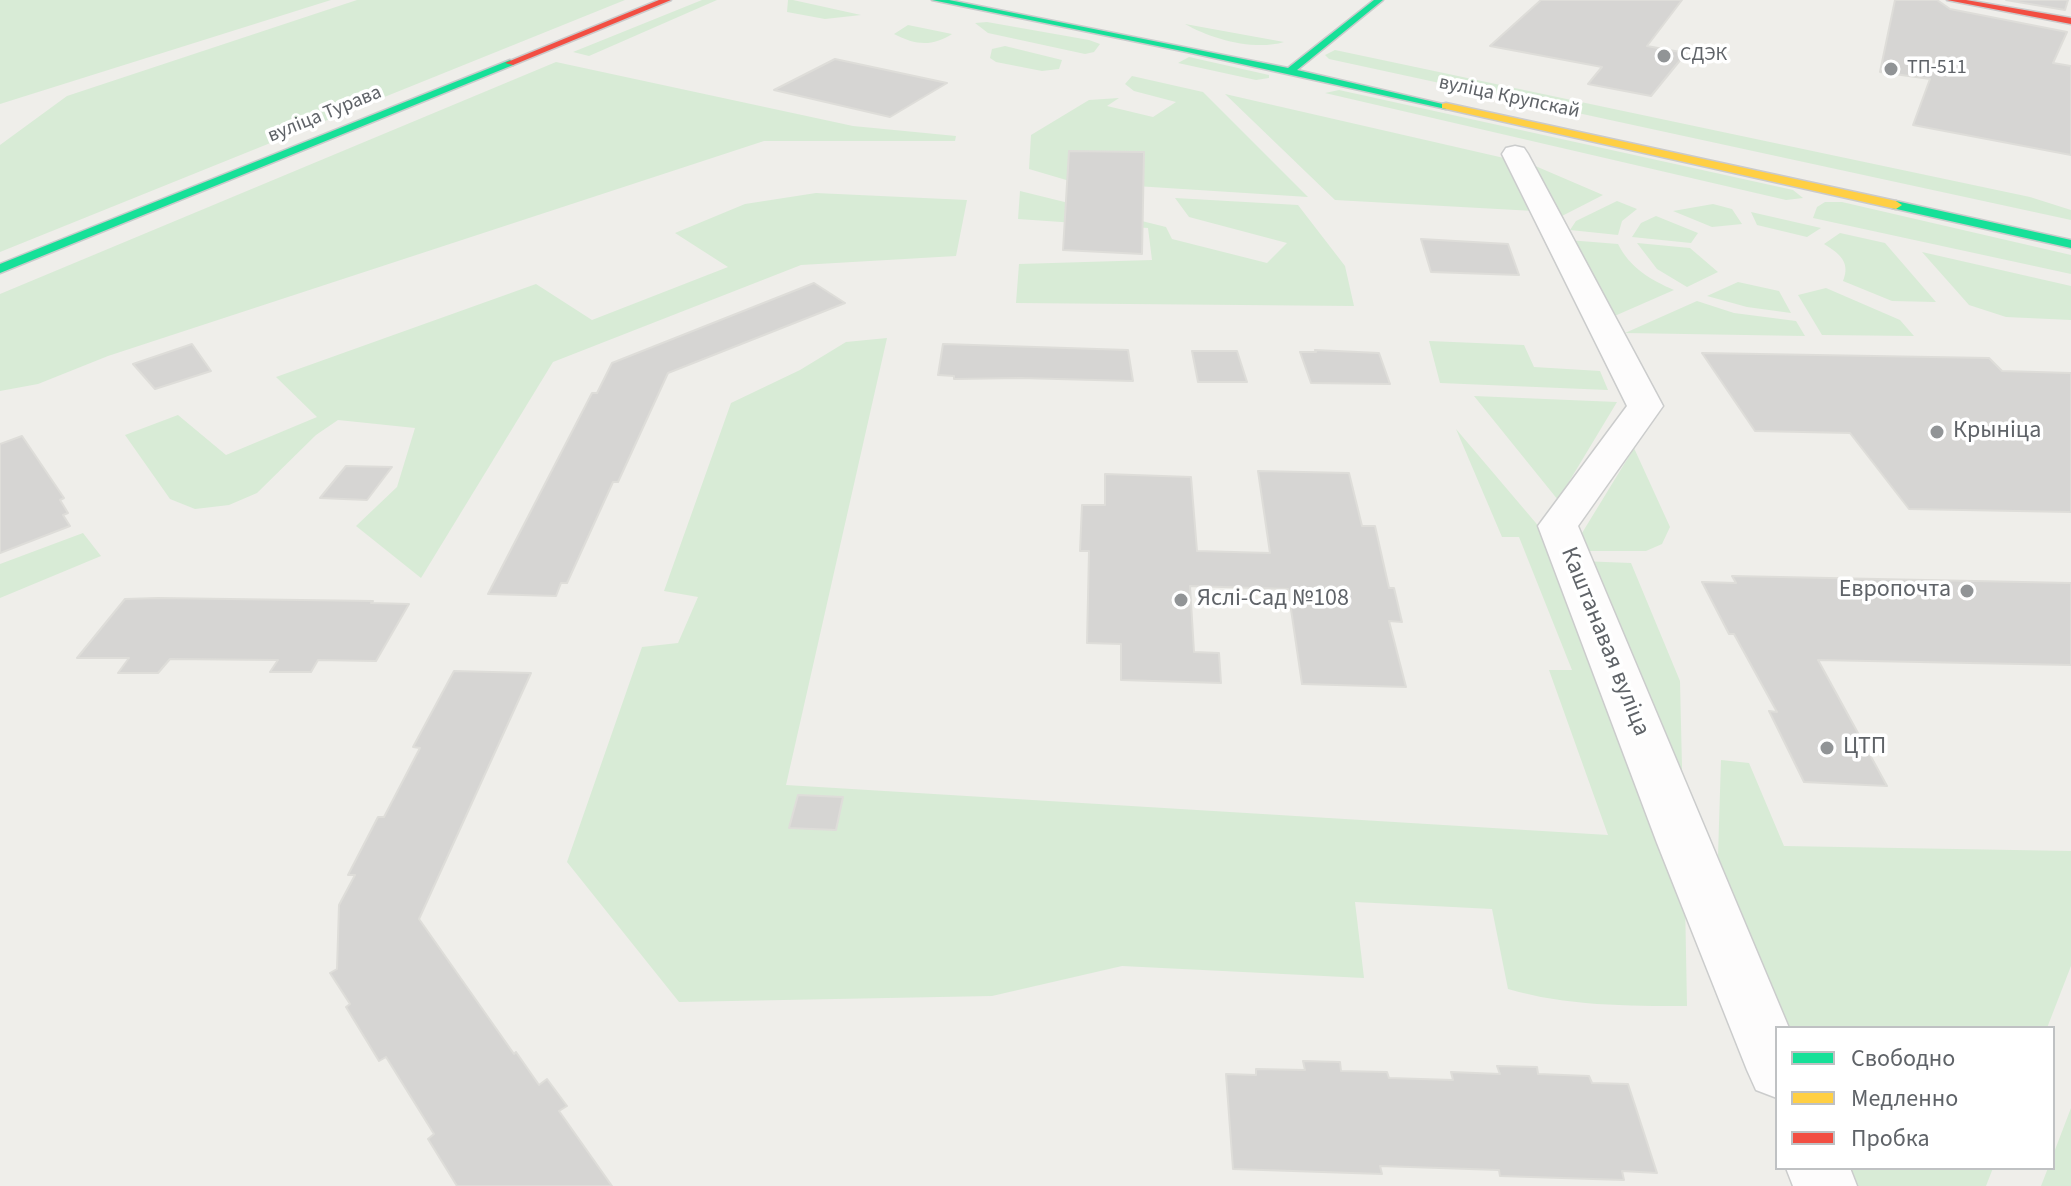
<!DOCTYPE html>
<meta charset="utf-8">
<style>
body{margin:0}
#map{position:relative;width:2071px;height:1186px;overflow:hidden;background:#efeeea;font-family:"Source Sans 3",sans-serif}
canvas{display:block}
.legend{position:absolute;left:1775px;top:1026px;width:280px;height:144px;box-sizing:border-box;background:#fff;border:2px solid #bfc1c3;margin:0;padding:10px 14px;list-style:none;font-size:24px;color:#5f6368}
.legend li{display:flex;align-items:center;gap:16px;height:40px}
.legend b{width:40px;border:2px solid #bfc1c3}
</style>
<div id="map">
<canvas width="2071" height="1186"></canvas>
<ul class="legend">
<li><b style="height:10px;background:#16e098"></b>Свободно</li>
<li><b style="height:10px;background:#ffcf43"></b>Медленно</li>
<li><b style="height:10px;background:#f24e42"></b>Пробка</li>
</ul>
</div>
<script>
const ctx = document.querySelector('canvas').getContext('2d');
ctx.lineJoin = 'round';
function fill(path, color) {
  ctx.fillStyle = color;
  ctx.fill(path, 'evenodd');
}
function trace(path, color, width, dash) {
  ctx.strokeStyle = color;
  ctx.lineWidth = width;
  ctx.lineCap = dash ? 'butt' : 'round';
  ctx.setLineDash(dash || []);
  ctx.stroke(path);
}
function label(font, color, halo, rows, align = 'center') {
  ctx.font = font + ' "Source Sans 3",sans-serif';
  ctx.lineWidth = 7;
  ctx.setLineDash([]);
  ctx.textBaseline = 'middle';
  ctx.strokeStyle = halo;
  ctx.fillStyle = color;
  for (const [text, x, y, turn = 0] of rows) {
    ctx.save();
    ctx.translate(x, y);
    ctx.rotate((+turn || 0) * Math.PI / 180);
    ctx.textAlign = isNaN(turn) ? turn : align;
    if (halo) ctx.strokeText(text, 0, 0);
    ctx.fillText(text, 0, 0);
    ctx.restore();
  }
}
fill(new Path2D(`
 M0,0H331L0,104Z
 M357,0H625L0,252V145L67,96Z
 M702,0H717L589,56L573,52Z
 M788,0H793L861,15L825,19L787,12Z
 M987,22L1089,40L1100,44L1094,52L1085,54L988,33L975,23Z
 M1185,24L1284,42C1254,51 1211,39 1185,24Z
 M908,25L952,34C932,47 915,45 894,34Z
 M1005,46L1062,60L1059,69L1042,71L996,62L990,58L992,49Z
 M1335,50L2030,197L2071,210V220L1329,59L1325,55Z
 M1189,57L1269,75V78L1256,80L1178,63Z
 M556,62L853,126L956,136L955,141H764L108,356L38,384L0,391V294Z
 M1132,76L1203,92L1308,197L1073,182L1029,169L1031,135L1089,100L1119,98L1107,106L1153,117L1176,102L1134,91L1125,84Z
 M1339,90L1793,190L1803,198L1786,200L1325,93Z
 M1225,94L1504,158L1534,211L1335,200Z
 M1526,162L1603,195L1562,216Z
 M1020,191L1166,227L1172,239L1267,263L1287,243L1189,217L1175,198L1298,205L1345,266L1354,306L1016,303L1019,264L1152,260L1148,228L1018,219Z
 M816,193L967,200L956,256L801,265L553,362L421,578L356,526L397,487L415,428L338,420L316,435L257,493L229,505L195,509L170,499L125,435L178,415L226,455L317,417L276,377L536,284L592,320L728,267L675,233L745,204Z
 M1617,201L1637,209L1622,221L1618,235L1570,230L1576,221Z
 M1825,202H1842L2071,255V274L1813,218L1817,207Z
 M1713,204L1732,209L1742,224L1712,227L1673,211Z
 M1751,212L1821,228L1807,237L1757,225Z
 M1656,216L1698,233L1691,243L1632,237L1641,223Z
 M1840,233L1885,243L1936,302L1892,301L1843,281C1851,262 1839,253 1824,244Z
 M1568,240L1618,244C1630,268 1651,280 1674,290L1610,318Z
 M1637,243L1690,248L1718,272L1687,287L1657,269Z
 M1922,252L2071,286V320L2006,317L1969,305Z
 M1738,282L1779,291L1791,313L1747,307L1707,296Z
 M1826,288L1900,320L1914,336L1822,335L1798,295Z
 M1697,301L1734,313L1796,321L1805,336L1625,333Z
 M887,338L786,785L1608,835L1549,670H1572L1519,537H1502L1456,429L1541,529L1685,899L1687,1006C1627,1006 1566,1006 1508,989L1492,909L1355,902L1364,978L1122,966L992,996L679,1002L567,862L642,647L678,643L698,597L664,591L731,403L800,370L846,342Z
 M1429,341L1524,345L1534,367L1600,371L1608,390L1440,383Z
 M1474,396L1617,402L1558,500Z
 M1634,448L1670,527L1662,544L1646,551H1571Z
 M83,533L101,556L0,598V564Z
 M1580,561L1631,563L1680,681L1683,811Z
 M1721,760L1749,763L1784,846L2071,851V966L2047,1028H1786L1718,856Z
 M2071,1108V1186H2041L2048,1168H2053V1155Z
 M1841,1168H1993L1986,1186H1848Z`), '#d8ebd6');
const building = new Path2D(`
 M1541,0H1682L1647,46L1686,53L1651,96L1588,84L1602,67L1490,46Z
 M1895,0H1937L1950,9L2067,32L2053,63L2071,66V155L1913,125L1930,79L1880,72Z
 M2006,0H2068L2065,10Z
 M835,59L947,83L890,117L774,90Z
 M1069,151L1144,152L1142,254L1063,250Z
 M1421,239L1508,244L1519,275L1431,272Z
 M814,283L845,303L668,373L618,482H613L567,583H561L556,596L488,594L592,393H597L612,363Z
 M192,344L211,371L155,389L133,364Z
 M943,344L1128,350L1133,381L1020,378L954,379V376L938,375Z
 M1315,350L1379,353L1390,384L1311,383L1300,352H1316Z
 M1192,351H1237L1247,382H1198Z
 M1702,353L1989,358L2002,371L2071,373V512L1909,509L1850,433L1755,431Z
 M22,436L64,498L60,500L68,513L63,515L70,526L0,553V444Z
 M346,466L392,467L367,500L320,498Z
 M1258,471L1349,473L1362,526H1375L1389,588H1394L1402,622L1389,621L1406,687L1302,684L1288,589L1190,586L1194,652L1219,653L1221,683L1121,680V644L1087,643L1089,551H1080L1082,505H1105V474L1191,477L1197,551L1270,553Z
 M1732,576L2071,583V665L1818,660L1887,786L1804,782L1769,711L1777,712L1734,634H1729L1702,582L1736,583Z
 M158,598L373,601L371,603L409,604L376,661L318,660L311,672H270L278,660L170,659L158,673H118L129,658H77L125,599Z
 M454,671L531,673L419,919L514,1054L516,1052L539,1085L547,1079L567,1106L559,1111L612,1186H457L428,1139L434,1134L386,1057L379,1061L346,1007L350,1004L330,973L337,969L339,905L355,875H348L378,817H384L420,748L413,747Z
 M798,795L843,797L836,830L789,828Z
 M1303,1061L1340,1062L1341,1071L1387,1072L1389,1078L1453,1080L1451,1072L1500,1074L1497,1066L1537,1067L1538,1074L1589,1076L1592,1083L1628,1084L1657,1173L1622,1171L1624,1180L1500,1176L1499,1170L1380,1166L1382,1174L1233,1169L1226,1074L1256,1075V1069L1305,1070Z`);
fill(building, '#d6d5d3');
trace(building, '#deddd9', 2);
const street = new Path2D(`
 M1515,146L1524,148L1528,154L1663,406L1578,526L1789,1028H1777V1098L1756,1090L1747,1070L1657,843L1538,526L1627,406L1502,154L1506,148Z
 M1786,1168H1850L1857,1186H1793Z`);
const fast = new Path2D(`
 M932,0H949L1288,68L1374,0H1383L1297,70L1451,106L1446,109L1187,52Z
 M510,60L515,63L513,65L0,273V264Z
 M1896,201L2071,240V248L1892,208V202Z`);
const slow = new Path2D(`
 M1446,103L1896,201L1902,205L1896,209L1442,108V104Z`);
const jam = new Path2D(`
 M659,0H671L513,65L505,63Z
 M1947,0H1966L2071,18V24Z`);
trace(street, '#cbcccc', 3);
trace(fast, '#cacacb', 3);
trace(slow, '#cacacb', 3);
trace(jam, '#cacacb', 3);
fill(street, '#fdfcfc');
fill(fast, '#16e098');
fill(slow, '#ffcf43');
fill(jam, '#f24e42');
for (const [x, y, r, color] of [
 [1664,56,8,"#919496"],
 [1891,69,8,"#919496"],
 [1937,432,8,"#919496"],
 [1967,591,8,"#919496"],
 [1181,600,8,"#919496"],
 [1827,748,8,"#919496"]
]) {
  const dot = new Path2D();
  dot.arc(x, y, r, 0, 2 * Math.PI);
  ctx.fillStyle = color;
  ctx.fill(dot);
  trace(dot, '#fff', 3);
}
label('20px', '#5f6368', '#fff', [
 ["СДЭК",1680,56],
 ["ТП-511",1907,69]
], 'left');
label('20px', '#5f6368', '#fff', [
 ["вуліца Крупскай",1509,98,12],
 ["вуліца Турава",325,115,-22]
]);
label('24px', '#5f6368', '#fff', [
 ["Крыніца",1953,432],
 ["Европочта",1951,591,"right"],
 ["Яслі-Сад №108",1197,600],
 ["ЦТП",1843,748]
], 'left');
label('24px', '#5f6368', '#fff', [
 ["Каштанавая вуліца",1604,642,68]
]);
</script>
